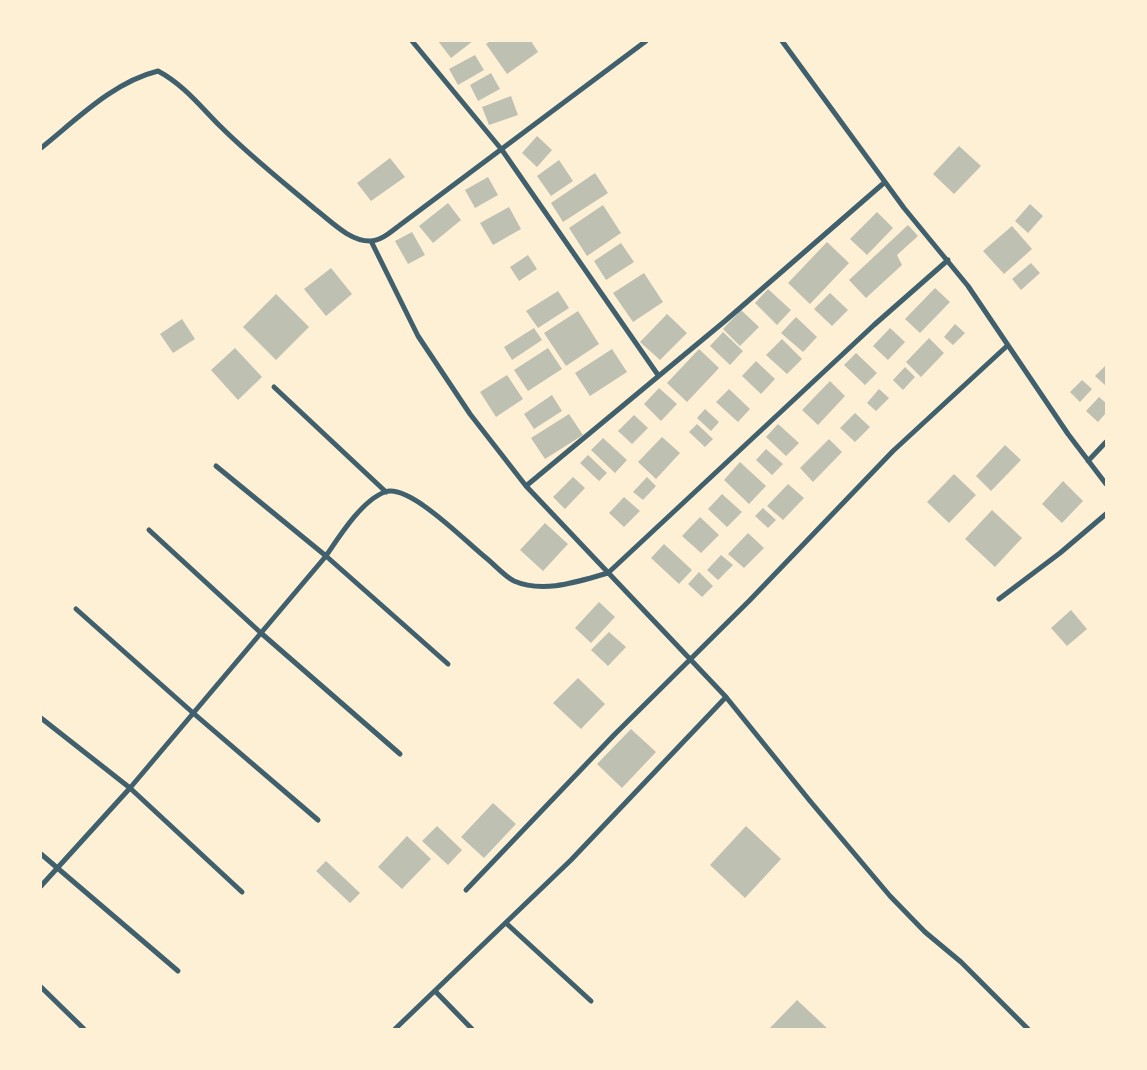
<!DOCTYPE html>
<style>
body{margin:0}
#map{position:relative;width:1147px;height:1070px;overflow:hidden;background:#fdf0d5;font-family:"Work Sans",sans-serif}
canvas{display:block}
.frame{position:absolute;inset:0;border:42px solid #fdf0d5;pointer-events:none}
</style>
<div id="map">
<canvas width="1147" height="1070"></canvas>
<div class="frame"></div>
</div>
<script>
const ctx = document.querySelector('canvas').getContext('2d');
ctx.lineJoin = 'round';
function fill(path, color) {
  ctx.fillStyle = color;
  ctx.fill(path, 'evenodd');
}
function trace(path, color, width, dash) {
  ctx.strokeStyle = color;
  ctx.lineWidth = width;
  ctx.lineCap = dash ? 'butt' : 'round';
  ctx.setLineDash(dash || []);
  ctx.stroke(path);
}
fill(new Path2D(`
 M438,41H473L451,58Z
 M490,41H531L538,52L507,74L486,44Z
 M475,55L484,70L458,85L449,69Z
 M491,73L500,89L478,101L470,85Z
 M511,96L518,115L489,125L482,107Z
 M537,136L552,150L537,167L522,153Z
 M959,146L981,166L954,194L933,174Z
 M390,158L405,177L371,201L357,183Z
 M559,160L573,181L551,196L537,176Z
 M595,173L608,193L563,222L551,203Z
 M488,177L498,195L475,208L465,190Z
 M448,203L461,220L433,243L419,226Z
 M1030,204L1043,216L1028,233L1015,221Z
 M603,205L621,233L587,256L569,228Z
 M509,207L521,229L493,245L480,223Z
 M877,212L893,228L867,255L850,239Z
 M908,225L918,236L897,255L902,265L866,298L849,280Z
 M1012,226L1032,249L1004,274L983,251Z
 M412,232L425,255L408,264L395,241Z
 M827,242L849,263L810,304L788,283Z
 M621,243L634,262L606,280L594,261Z
 M528,255L537,269L519,281L510,267Z
 M1031,263L1040,273L1021,290L1012,279Z
 M331,268L352,294L326,316L304,289Z
 M644,273L663,302L633,322L613,293Z
 M935,288L950,302L920,333L905,319Z
 M768,289L791,310L777,325L755,303Z
 M558,291L569,308L538,328L526,311Z
 M830,293L848,310L832,326L814,309Z
 M276,294L309,327L276,360L243,327Z
 M741,310L759,327L740,346L723,329Z
 M578,311L599,344L566,366L544,333Z
 M667,314L687,333L660,360L640,342Z
 M796,317L817,337L803,352L781,333Z
 M182,319L195,339L173,353L160,334Z
 M955,324L965,333L953,345L944,337Z
 M534,328L542,340L512,360L504,347Z
 M890,328L905,342L888,360L873,346Z
 M723,332L743,351L730,365L710,346Z
 M929,338L944,353L921,377L906,362Z
 M782,339L802,359L787,374L766,355Z
 M235,348L262,377L238,400L211,370Z
 M548,348L562,369L528,391L514,370Z
 M612,349L627,372L590,396L575,373Z
 M699,349L719,368L687,402L667,383Z
 M856,353L877,373L865,385L844,365Z
 M756,361L775,379L761,394L742,376Z
 M1105,366L1106,367V386L1095,376Z
 M905,367L915,377L903,390L893,380Z
 M507,375L523,399L496,417L480,392Z
 M1082,380L1092,389L1080,402L1070,392Z
 M830,381L845,396L818,425L802,410Z
 M659,388L677,404L661,421L644,404Z
 M729,389L750,409L738,422L716,402Z
 M879,389L889,398L876,411L867,403Z
 M552,395L562,411L534,429L524,414Z
 M1099,397L1106,403V413L1098,422L1086,411Z
 M705,409L719,422L711,431L697,418Z
 M855,413L870,427L855,442L840,428Z
 M569,414L583,435L545,459L531,438Z
 M634,415L648,428L632,444L618,431Z
 M697,424L713,439L705,447L689,432Z
 M778,424L799,443L786,456L766,437Z
 M662,437L680,453L656,479L638,462Z
 M603,438L627,460L615,473L591,450Z
 M829,439L842,452L813,482L800,468Z
 M1005,445L1021,460L991,491L976,476Z
 M766,449L783,464L772,475L756,460Z
 M588,455L607,473L599,481L580,463Z
 M740,462L766,486L749,504L724,480Z
 M954,474L976,495L949,523L927,502Z
 M573,477L585,488L565,509L553,497Z
 M647,477L656,486L643,500L633,492Z
 M1063,481L1083,501L1062,523L1042,504Z
 M788,484L804,498L783,520L767,506Z
 M722,494L742,512L727,527L708,509Z
 M624,497L640,511L624,527L609,513Z
 M763,508L776,520L768,528L755,516Z
 M992,510L1022,538L995,567L965,539Z
 M700,517L719,535L701,553L682,536Z
 M545,523L568,544L543,571L520,550Z
 M748,533L764,548L744,568L728,554Z
 M664,544L692,570L679,584L651,558Z
 M721,555L733,565L718,580L707,570Z
 M699,572L713,586L702,597L688,584Z
 M599,602L615,617L591,643L575,628Z
 M1071,610L1087,629L1067,646L1051,628Z
 M609,632L626,647L608,666L591,650Z
 M578,678L605,704L581,729L553,703Z
 M631,729L656,752L622,788L597,764Z
 M493,803L516,824L484,858L461,837Z
 M437,826L462,850L448,865L422,841Z
 M746,826L781,859L745,898L710,865Z
 M407,836L431,859L402,889L378,867Z
 M326,861L360,893L350,903L316,871Z
 M797,1000L828,1029H769Z`), '#bec0b2');
trace(new Path2D(`
 M412,41L502,150L658,375
 M782,41L904,208L968,286L1068,434L1106,484
 M41,148C76,120 113,82 158,71C184,85 200,106 220,126C250,156 283,182 315,209C331,221 349,241 370,241C381,241 392,231 400,225L646,41
 M371,241L418,336L470,414L526,486L726,697L810,801L890,896L925,932L961,962L1028,1029
 M274,387L386,492
 M1088,461L1106,442
 M216,466L326,556L448,664
 M526,486L725,321L885,182
 M149,530L261,633L400,754
 M999,599L1060,553L1106,514
 M76,609L192,712L318,820
 M41,718L130,788L242,892
 M41,854L178,971
 M41,886L130,788L326,556C339,537 362,500 385,492C409,483 466,542 485,557C494,564 504,576 514,581C544,594 579,581 608,573L874,325L948,260
 M466,890L614,735L749,601L893,451L1008,345
 M506,923L591,1001
 M41,987L84,1029
 M435,991L472,1029
 M395,1029L571,860L726,697`), '#3f606c', 5);
</script>
